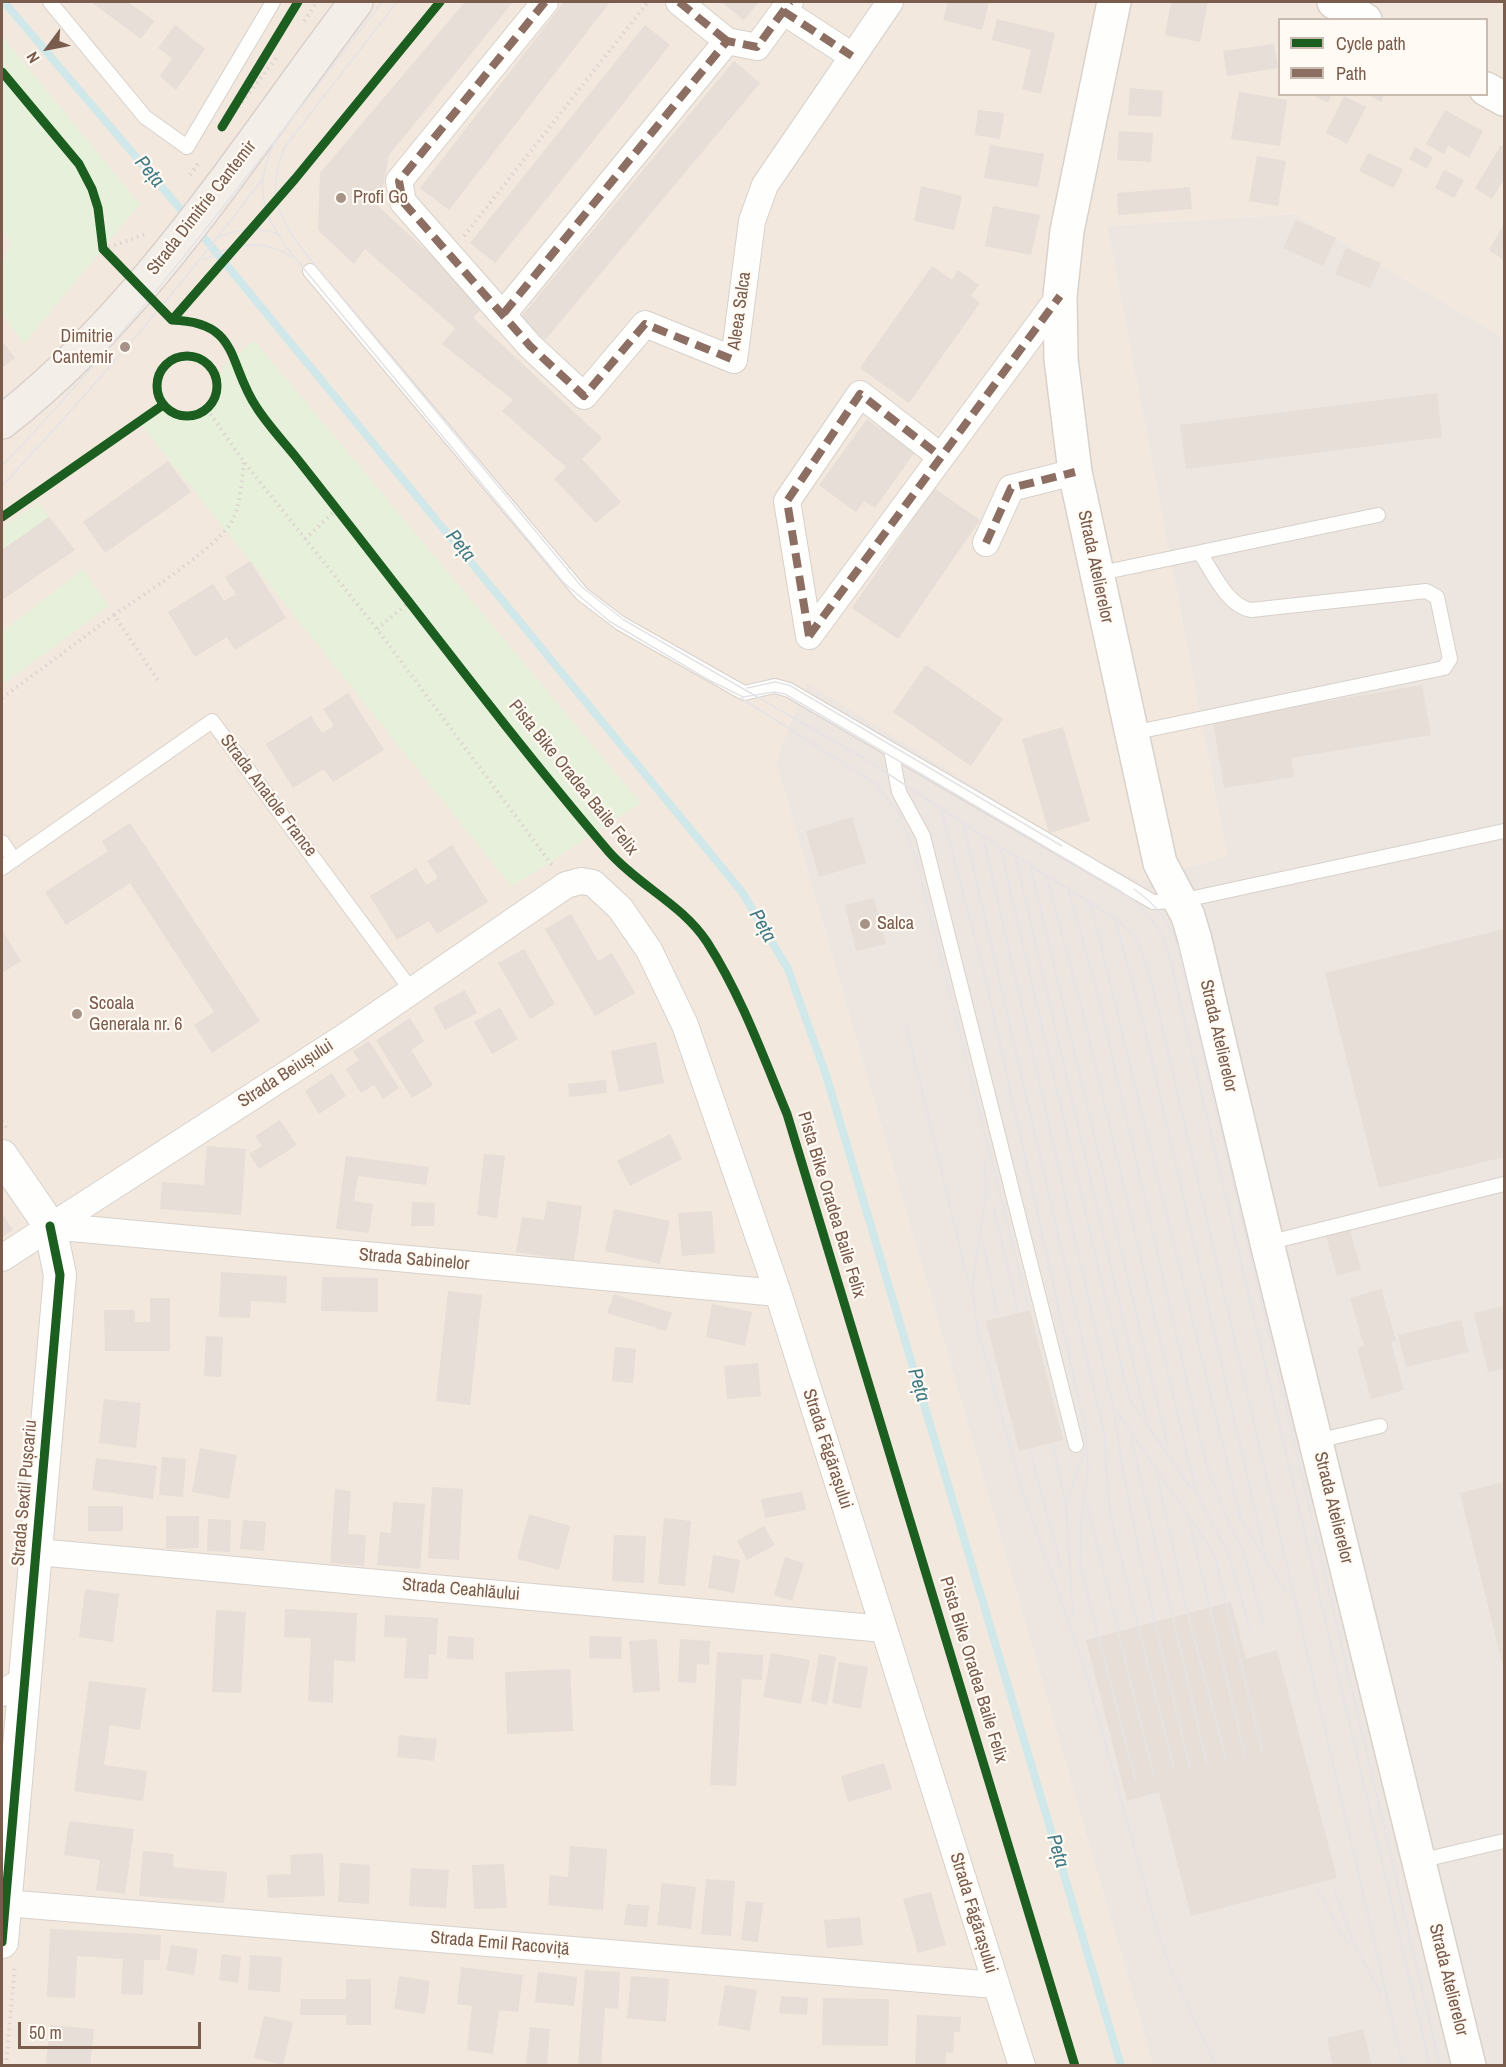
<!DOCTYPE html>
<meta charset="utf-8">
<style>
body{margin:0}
#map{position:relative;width:1506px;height:2067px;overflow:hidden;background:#f9f5f0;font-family:"Archivo Narrow",sans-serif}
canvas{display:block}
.frame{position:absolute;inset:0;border:3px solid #7a5c4d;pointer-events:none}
.legend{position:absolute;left:1278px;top:18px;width:210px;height:78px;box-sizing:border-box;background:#fffaf3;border:2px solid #cabbb1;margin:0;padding:8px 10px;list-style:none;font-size:18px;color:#7a5c4d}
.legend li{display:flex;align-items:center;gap:12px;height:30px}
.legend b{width:30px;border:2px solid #cabbb1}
.north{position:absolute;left:18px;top:18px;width:60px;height:60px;-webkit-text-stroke:4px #fffaf3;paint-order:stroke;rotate:238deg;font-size:16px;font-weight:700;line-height:24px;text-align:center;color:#7a5c4d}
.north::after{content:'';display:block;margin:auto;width:21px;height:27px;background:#7a5c4d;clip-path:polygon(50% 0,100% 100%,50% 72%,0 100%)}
.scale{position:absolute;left:18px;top:2022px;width:183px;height:27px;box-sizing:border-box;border:3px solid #7a5c4d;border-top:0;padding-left:8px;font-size:18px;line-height:21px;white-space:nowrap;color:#7a5c4d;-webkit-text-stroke:4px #fffaf3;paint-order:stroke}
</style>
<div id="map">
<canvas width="1506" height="2067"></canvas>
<div class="frame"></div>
<ul class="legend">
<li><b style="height:8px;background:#1b5e20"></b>Cycle path</li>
<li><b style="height:8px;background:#8d6e63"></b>Path</li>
</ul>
<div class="north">N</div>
<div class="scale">50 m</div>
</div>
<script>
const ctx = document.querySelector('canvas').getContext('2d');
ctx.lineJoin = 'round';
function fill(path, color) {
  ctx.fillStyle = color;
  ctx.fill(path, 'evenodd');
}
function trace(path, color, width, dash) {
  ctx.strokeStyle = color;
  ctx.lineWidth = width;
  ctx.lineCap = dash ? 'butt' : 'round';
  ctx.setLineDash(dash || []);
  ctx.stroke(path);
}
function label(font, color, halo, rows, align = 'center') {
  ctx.font = font + ' "Archivo Narrow",sans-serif';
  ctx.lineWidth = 4.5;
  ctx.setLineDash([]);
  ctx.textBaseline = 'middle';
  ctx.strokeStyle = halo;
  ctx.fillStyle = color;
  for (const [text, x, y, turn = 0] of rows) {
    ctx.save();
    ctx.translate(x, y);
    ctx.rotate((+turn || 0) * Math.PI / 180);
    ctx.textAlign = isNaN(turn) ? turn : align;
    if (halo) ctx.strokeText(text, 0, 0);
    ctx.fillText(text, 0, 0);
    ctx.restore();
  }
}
fill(new Path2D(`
 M2,2H1504V338L1294,214L1107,226L1227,856L1140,881L1068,845L776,762L1153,2065L2,2066ZM1280,20H1486V94H1280Z`), '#f2e8de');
fill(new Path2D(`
 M1294,214L1504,338V2065H1153L776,762L807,683L1068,845L1140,881L1227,856L1107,226Z`), '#ede5e0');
fill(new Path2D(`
 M2,36L140,204L24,344L2,314V263L11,243L2,230Z
 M254,340L641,803L512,887L139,422L163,405L189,416L207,409L224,366Z
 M38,502L49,517L2,550V528Z
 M83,569L109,606L2,685V632Z`), '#e7f0db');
trace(new Path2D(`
 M4,2L188,218
 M197,229L742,892L788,969L826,1075L1121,2066`), '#d0e8ea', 8);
fill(new Path2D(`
 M91,2H128L154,21L141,39Z
 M465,2H513L389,155L379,207L485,305L473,318L602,438L582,459L621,502L596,523L554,479L566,467L502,411L513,400L442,344L455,328L365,249L354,264L318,230L320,173Z
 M564,2H610L449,210L420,188Z
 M721,2H759L744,20Z
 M948,2H989L982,30L943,20Z
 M1171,2H1208L1200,42L1165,35Z
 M997,19L1055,33L1041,94L1022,89L1031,50L992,40Z
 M175,25L205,49L176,90L160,76L172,58L158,48Z
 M645,25L670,45L495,263L470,243Z
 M1274,44L1278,68L1227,76L1223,51Z
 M734,61L760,83L545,340L520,318Z
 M1130,88L1163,91L1161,117L1128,115Z
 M1239,92L1287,100L1280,146L1231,139Z
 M1311,94H1332L1328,103Z
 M1367,94H1384L1381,102Z
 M1344,96L1366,107L1347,144L1326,133Z
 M978,110L1004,113L1000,139L975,135Z
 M1445,110L1483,131L1469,158L1448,146L1444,154L1426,144Z
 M1119,131L1153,133L1151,162L1117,160Z
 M990,145L1044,154L1038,187L984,178Z
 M1501,145L1504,147V179L1492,199L1475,188Z
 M1415,147L1433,157L1427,169L1409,159Z
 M1368,153L1403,169L1394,188L1359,171Z
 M1257,156L1286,161L1278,206L1249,201Z
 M1444,170L1464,180L1454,198L1435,188Z
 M921,186L962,196L954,230L914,221Z
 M1190,187L1192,209L1118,215L1117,193Z
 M993,206L1040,215L1031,255L985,246Z
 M1296,220L1336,238L1323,266L1283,248Z
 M1504,224V260L1489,250Z
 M1346,248L1381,263L1370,288L1335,274Z
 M932,266L952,280L958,270L979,285L971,296L980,303L909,403L860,368Z
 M2,341L15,358L2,368Z
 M1437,393L1442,437L1186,469L1180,425Z
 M867,419L880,429L886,422L919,446L875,508L864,501L856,512L819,485Z
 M168,461L191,492L105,553L83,522Z
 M934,488L980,520L898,639L852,608Z
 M49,517L75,550L2,600V550Z
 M250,561L286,618L235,650L227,637L195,657L168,612L213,584L224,601L236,594L225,577Z
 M926,665L1003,719L971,766L893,712Z
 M1422,685L1431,735L1291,758L1294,777L1224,788L1213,721Z
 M348,693L384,750L333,782L324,769L293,788L266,744L311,716L322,733L334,726L323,709Z
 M1063,727L1090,821L1049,833L1022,739Z
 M852,817L866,863L819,877L806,831Z
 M130,823L260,1021L212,1053L194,1025L214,1012L130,883L66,925L45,892L108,851L102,841Z
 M452,845L488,902L437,934L429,921L397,940L370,896L416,868L426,885L438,878L427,861Z
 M874,898L886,944L856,951L845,905Z
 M571,914L598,961L612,953L635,993L595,1016L545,929Z
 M1504,929V1157L1379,1188L1325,973Z
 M2,930L21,961L2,973Z
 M524,949L555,1004L530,1019L498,963Z
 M465,990L477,1013L445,1030L433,1007Z
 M500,1008L518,1039L492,1054L474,1022Z
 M410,1018L424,1041L411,1050L433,1085L412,1098L376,1040Z
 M369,1041L399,1088L383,1099L374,1085L361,1093L346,1069L359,1060L353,1051Z
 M656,1042L664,1083L619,1092L611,1051Z
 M332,1073L346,1096L319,1114L305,1091Z
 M606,1080L607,1093L569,1097L568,1084Z
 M280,1120L297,1145L259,1169L249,1154L262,1146L255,1136Z
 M670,1134L682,1159L630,1186L617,1161Z
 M207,1146L246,1149L241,1215L160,1209L162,1182L204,1185Z
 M484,1154L505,1156L497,1218L477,1215Z
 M346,1156L429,1167L426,1185L358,1176L354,1201L373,1204L369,1233L336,1229Z
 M547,1201L582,1206L574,1261L516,1252L522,1217L544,1220Z
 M412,1202L435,1203L434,1226H411Z
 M614,1209L670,1221L660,1264L605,1251Z
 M712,1211L715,1253L682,1256L678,1213Z
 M2,1213L13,1230L2,1237Z
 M1350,1230L1361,1269L1337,1276L1326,1236Z
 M221,1272L287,1276L286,1303L251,1301L250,1318L219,1317Z
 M322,1277L378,1278V1312L321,1311Z
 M1381,1289L1396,1340L1391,1342L1404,1390L1371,1399L1357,1348L1364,1346L1350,1298Z
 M448,1291L482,1295L470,1405L436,1401Z
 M614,1294L672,1313L666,1331L607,1313Z
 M150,1298H170V1351H105L104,1310H135V1322H150Z
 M712,1304L752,1312L745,1346L706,1337Z
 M1504,1306V1369L1488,1372L1474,1313Z
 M1030,1310L1063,1440L1019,1451L986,1321Z
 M1461,1320L1469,1352L1406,1367L1398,1335Z
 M206,1336L223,1337L221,1377L204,1376Z
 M615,1347L636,1349L633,1383L612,1381Z
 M758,1363L761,1396L727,1399L724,1366Z
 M104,1399L141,1403L136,1448L99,1443Z
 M200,1448L237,1455L229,1499L192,1492Z
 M162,1457L186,1459L183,1497L159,1495Z
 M96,1458L157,1466L153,1499L92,1490Z
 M1504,1482V1670L1460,1493Z
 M432,1487L463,1489L459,1560L428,1558Z
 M335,1489L351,1491L348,1534L366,1535L364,1566L330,1563Z
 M802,1492L806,1510L765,1518L761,1499Z
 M393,1502L425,1504L420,1569L377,1565L380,1532L391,1533Z
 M88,1506H123V1531H88Z
 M529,1514L570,1526L559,1570L517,1559Z
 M166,1516H199V1548L166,1549Z
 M664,1518L691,1521L685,1586L658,1584Z
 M208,1519L231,1520L230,1552L207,1551Z
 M243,1520L266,1522L264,1551L240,1549Z
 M764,1526L775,1545L747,1560L737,1541Z
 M614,1535L646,1536L644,1583L612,1581Z
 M713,1555L740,1560L734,1593L708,1588Z
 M785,1557L804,1563L792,1601L774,1595Z
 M85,1589L119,1594L113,1642L79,1637Z
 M1231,1602L1246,1659L1277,1650L1337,1878L1191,1916L1159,1792L1127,1801L1086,1640Z
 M285,1609L357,1613L355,1662L334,1660L333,1703L308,1701L311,1638L284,1637Z
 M216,1610L246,1612L241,1693L212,1692Z
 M385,1615L438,1618L436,1655L429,1654L428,1679L404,1678L407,1638L384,1637Z
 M448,1636L474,1638L473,1660L447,1658Z
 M590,1636L622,1637L621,1659L589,1658Z
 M657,1639L660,1691L633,1693L629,1641Z
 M680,1639L710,1641L709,1665L697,1664L696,1683L678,1682Z
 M717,1652L763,1655L762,1680L742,1679L736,1786L710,1785Z
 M771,1653L810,1660L801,1704L763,1697Z
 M819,1654L836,1657L827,1705L811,1701Z
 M839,1662L868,1667L861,1709L832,1703Z
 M570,1669L573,1731L507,1734L505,1672Z
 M89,1681L146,1688L140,1730L110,1725L104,1765L147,1771L143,1801L74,1791Z
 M399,1735L437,1739L434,1761L397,1757Z
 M884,1763L892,1789L848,1802L841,1776Z
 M69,1821L134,1829L125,1894L96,1890L100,1860L64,1855Z
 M570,1846L607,1849L603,1910L548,1905L550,1875L568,1877Z
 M143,1851L174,1854L173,1867L227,1872L224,1903L139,1896Z
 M323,1853L325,1896L268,1898L267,1875L291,1874L290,1855Z
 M340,1863L370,1865L369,1904L338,1902Z
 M504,1864L507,1908L474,1909L472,1865Z
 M411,1868L449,1870L446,1908L409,1906Z
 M706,1879L735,1881L731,1936L701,1934Z
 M662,1883L696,1887L691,1929L657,1925Z
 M931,1892L946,1945L918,1953L903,1899Z
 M746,1901L763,1903L758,1942L741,1940Z
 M627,1904L649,1906L647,1927L624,1925Z
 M860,1917L863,1945L827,1948L824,1920Z
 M50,1929L161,1935L160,1960H144L143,1995L121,1994L123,1959L77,1956L75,1998L47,1997Z
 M171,1945L198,1949L194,1975L166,1970Z
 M222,1954L241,1957L238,1983L219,1980Z
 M250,1955L282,1957L280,1992L248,1990Z
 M461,1967L523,1975L518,2012L499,2010L493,2054L467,2050L472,2006L457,2004Z
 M585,1970L620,1972L618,2009L605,2008L601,2066L578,2065Z
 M538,1972L577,1977L574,2006L535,2002Z
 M399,1976L430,1981L425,2014L394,2009Z
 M631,1976L669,1979L666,2022L627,2018Z
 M346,1979H371V2025H346V2015H300L301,1999H346Z
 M725,1985L757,1990L750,2031L718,2025Z
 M781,1996L808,1998L807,2015L779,2013Z
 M823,1998L889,1999L888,2046L822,2045Z
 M917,2015L961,2017L960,2032H954L953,2053L946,2052L945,2066H915Z
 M264,2016L293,2022L283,2065L254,2058Z
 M50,2025L94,2029L90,2066H46Z
 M530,2027L550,2029L547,2066H526Z
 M1363,2029L1372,2066H1333L1327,2038Z`), '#e6ded7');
const service = new Path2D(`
 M50,2L145,117L187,147L273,2
 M310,271L582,594L620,623L744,693L775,686L789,690L1153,902L1180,901L1504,831
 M1096,574L1378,515
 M1132,733L1444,668L1450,659L1437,597L1426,591L1251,610C1227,606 1213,572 1200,553
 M891,750L899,792L923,836L1076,1445
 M2,842L14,860
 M2,868L212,721L412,991
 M1267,1243L1504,1184
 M1317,1441L1380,1426
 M1419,1861L1504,1841`);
const minor = new Path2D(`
 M545,2L399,181L403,202L530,346L584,396L645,324L734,360L752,221L765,185L890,2
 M679,2L727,41
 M783,11L852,56
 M504,313L727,41L757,47L790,2
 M986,543L1011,488L1075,472
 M809,636L1060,296
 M809,636L787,501L860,394L940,456
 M50,1226L778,1293
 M2,1258L349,1034L566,885L581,881L593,883L620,908L649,950L685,1025L778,1293L1022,2066
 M37,1552L884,1629
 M2,1693L26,1679
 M5,1903L995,1985`);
const tertiary = new Path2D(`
 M2,1156L50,1226L60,1275L2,1942`);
const secondary = new Path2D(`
 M1114,2L1067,231L1060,296L1061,359L1075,472L1160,863L1188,916L1195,940L1267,1243L1469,2066
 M1334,2L1365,20
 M1486,89L1504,99`);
const primary = new Path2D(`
 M2,422C147,309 246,147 356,2`);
trace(service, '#d7d1cb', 16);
trace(minor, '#d7d1cb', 28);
trace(tertiary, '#d7d1cb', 34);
trace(secondary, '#d9d2cb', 36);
trace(primary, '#dad1cc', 36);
trace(new Path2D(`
 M304,21L317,2
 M227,121L278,56
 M190,175L199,162
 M464,236L648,2
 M103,249L146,234
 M207,409L244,462L377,629L552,865
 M305,539L337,509
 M114,615C142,595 222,546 234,517C241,499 242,480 244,462
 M377,629L409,602
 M2,698L114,615L159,682
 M2,1121L8,1130
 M6,2066L15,1965`), '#dcd5d0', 4, [1.5, 4.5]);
trace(service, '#fefefd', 14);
trace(minor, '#fefefd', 26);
trace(tertiary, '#fefefd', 32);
trace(secondary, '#fefefd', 33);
trace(primary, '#f3eee8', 33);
trace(new Path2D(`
 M280,133C254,177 258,206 286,247L563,582L609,621L712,682
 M288,142C258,199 286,229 322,274L582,587L624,620L870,762L983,836L1115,918L1134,936L1141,949L1154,992L1403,2066
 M283,149L397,2
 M216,238C237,229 260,226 281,235
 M204,260C231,243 264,238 291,257
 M2,466C141,321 259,160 382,2
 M2,486C93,388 183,286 263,178
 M707,679L743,697L774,692L785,694L1122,892C1146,908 1158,924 1168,951L1430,2066
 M747,688L775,682L789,685L1062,846
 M741,698L876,784L900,815L916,859L1028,1306
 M941,809L984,972L1086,1432L1088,1470L1082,1510L1080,1566L1136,1781
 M963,823L1104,1433L1110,1514L1174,1769
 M983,836L1113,1406C1130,1528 1161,1647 1190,1767
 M1000,847L1129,1398L1192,1490
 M1015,855L1146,1418
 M1030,864L1168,1448
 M1046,874L1083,1013L1196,1492L1229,1555L1250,1629
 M1068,888L1098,995L1206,1464L1230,1526L1243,1550L1264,1626
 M1134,889C1156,905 1169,920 1178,947L1440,2066
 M1090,901L1241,1519
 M1115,919L1144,1026L1266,1558
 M906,1025L969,1285
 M985,1161L986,1193L972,1287L977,1327L1023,1493L1083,1663L1159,1936L1169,1965L1216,2066
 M993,1205L1018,1310
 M983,1242L998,1315
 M1115,1409L1209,1546L1216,1561L1262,1750
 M1131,1437L1207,1764
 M1053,1445L1066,1506L1073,1616
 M1030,1451L1063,1573
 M1157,1475L1186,1607L1226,1759
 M1086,1500L1154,1777
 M1066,1504L1084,1453
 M1237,1513L1287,1594
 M1189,1521L1245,1755
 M1333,1886L1352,1939L1381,1995
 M1317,1889L1348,1945`), '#e6e3e7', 1.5);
trace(new Path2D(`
 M545,2L399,181L403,202L530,346L584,396L645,324L734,360
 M679,2L727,41
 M783,11L852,56
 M504,313L727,41L757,47L790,2
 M986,543L1011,488L1075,472
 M809,636L1060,296
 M809,636L787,501L860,394L940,456`), '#8d6e63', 8, [15, 8]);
trace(new Path2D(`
 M2,72L79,164L92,189L98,208L103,249L172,320C241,322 227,364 257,408C268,425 282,440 295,456C400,588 500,724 609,852C639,886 682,904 707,942C741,995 763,1056 787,1114L1075,2066
 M222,127L298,2
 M172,320L295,179L440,2
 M157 386a30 30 0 1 1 60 0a30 30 0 1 1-60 0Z
 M2,517L163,405
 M2,1942L60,1275L50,1226`), '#1b5e20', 9);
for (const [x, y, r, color] of [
 [341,198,6,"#a69286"],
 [125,347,6,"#a69286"],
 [865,924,6,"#a69286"],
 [77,1014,6,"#a69286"]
]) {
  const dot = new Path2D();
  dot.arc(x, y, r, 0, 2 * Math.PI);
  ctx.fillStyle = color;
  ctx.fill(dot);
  trace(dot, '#fffaf3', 2);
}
label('18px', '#7a5c4d', '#fffaf3', [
 ["Profi Go",353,198],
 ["Dimitrie",113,337,"right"],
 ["Cantemir",113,358,"right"],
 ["Salca",877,924],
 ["Scoala",89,1004],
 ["Generala nr. 6",89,1025]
], 'left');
label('18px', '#7a5c4d', '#fffaf3', [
 ["Strada Dimitrie Cantemir",202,208,-52],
 ["Aleea Salca",740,311,-82],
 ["Strada Atelierelor",1095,567,78],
 ["Pista Bike Oradea Baile Felix",573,778,51],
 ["Strada Anatole France",268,796,53],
 ["Strada Atelierelor",1218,1036,77],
 ["Strada Beiușului",286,1074,-33],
 ["Pista Bike Oradea Baile Felix",831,1205,73],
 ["Strada Sabinelor",414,1260,5],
 ["Strada Făgărașului",827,1449,72],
 ["Strada Sextil Pușcariu",25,1493,-85],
 ["Strada Atelierelor",1333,1508,76],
 ["Strada Ceahlăului",461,1590,5],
 ["Pista Bike Oradea Baile Felix",973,1670,73],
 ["Strada Făgărașului",973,1913,73],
 ["Strada Emil Racoviță",500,1944,5],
 ["Strada Atelierelor",1448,1980,76]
]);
label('italic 20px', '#437c86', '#fffaf3', [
 ["Peța",149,172,50],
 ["Peța",460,546,51],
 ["Peța",762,926,60],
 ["Peța",918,1385,73],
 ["Peța",1057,1851,73]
]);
</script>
